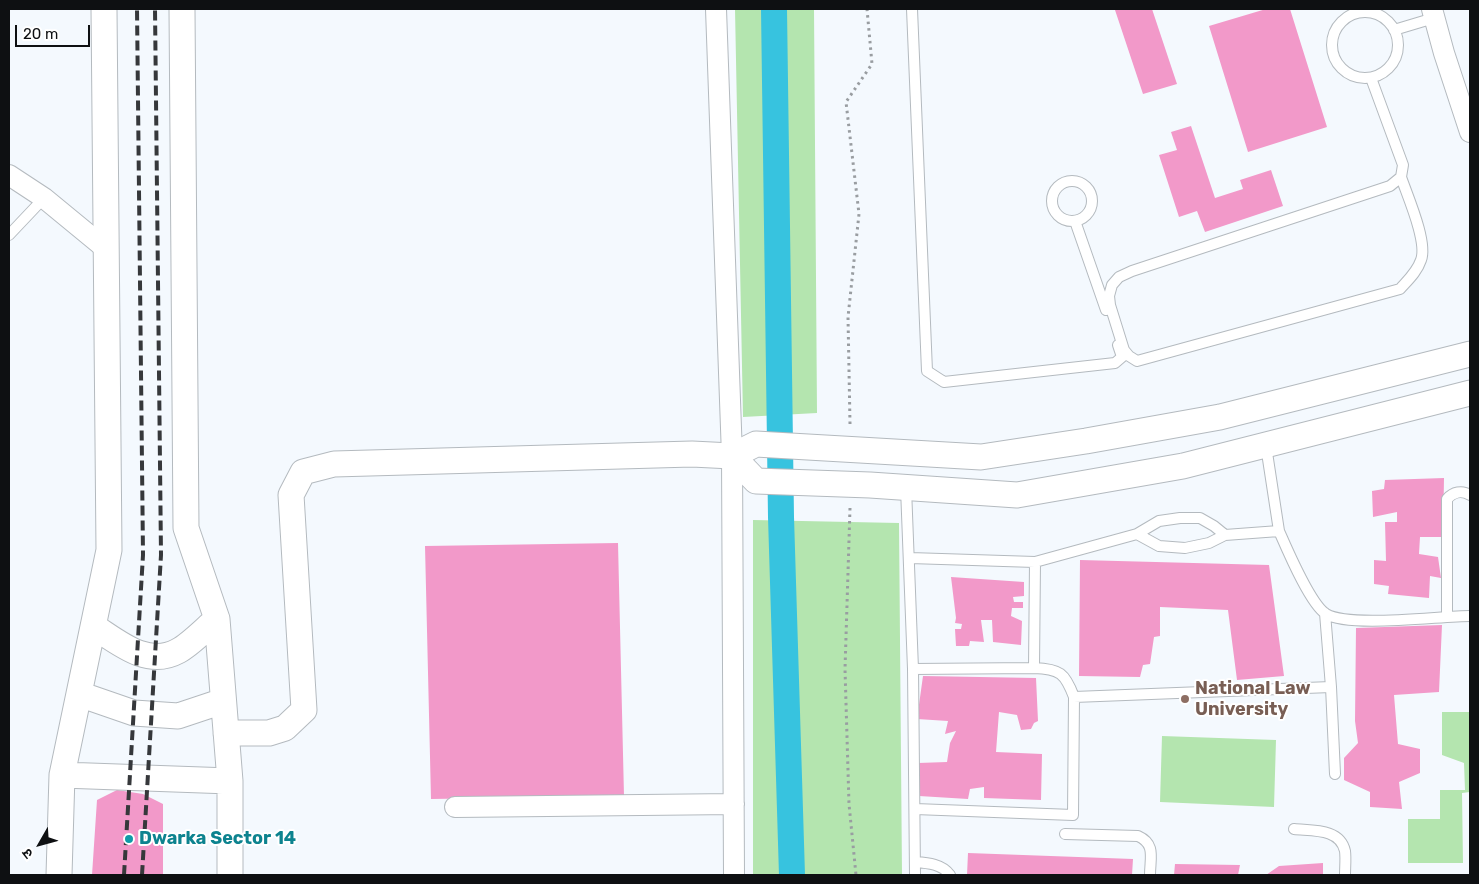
<!DOCTYPE html>
<meta charset="utf-8">
<style>
body{margin:0}
#map{position:relative;width:1479px;height:884px;overflow:hidden;background:#f4f9fe;font-family:Rubik,"Noto Sans Devanagari",sans-serif}
canvas{display:block}
.frame{position:absolute;inset:0;border:10px solid #0e1012;pointer-events:none}
.north{position:absolute;left:15px;top:819px;width:50px;height:50px;-webkit-text-stroke:4px #fff;paint-order:stroke;rotate:232deg;font-size:14px;font-weight:700;line-height:20px;text-align:center;color:#0e1012}
.north::after{content:'';display:block;margin:auto;width:18px;height:22px;background:#0e1012;clip-path:polygon(50% 0,100% 100%,50% 72%,0 100%)}
.scale{position:absolute;left:15px;top:25px;width:75px;height:22px;box-sizing:border-box;border:2px solid #0e1012;border-top:0;padding-left:6px;font-size:15px;line-height:18px;white-space:nowrap;color:#0e1012;-webkit-text-stroke:4px #fff;paint-order:stroke}
</style>
<div id="map">
<canvas width="1479" height="884"></canvas>
<div class="frame"></div>
<div class="north">उ</div>
<div class="scale">20 m</div>
</div>
<script>
const ctx = document.querySelector('canvas').getContext('2d');
ctx.lineJoin = 'round';
function fill(path, color) {
  ctx.fillStyle = color;
  ctx.fill(path, 'evenodd');
}
function trace(path, color, width, dash) {
  ctx.strokeStyle = color;
  ctx.lineWidth = width;
  ctx.lineCap = dash ? 'butt' : 'round';
  ctx.setLineDash(dash || []);
  ctx.stroke(path);
}
function label(font, color, halo, rows, align = 'center') {
  ctx.font = font + ' Rubik,sans-serif';
  ctx.lineWidth = 4;
  ctx.setLineDash([]);
  ctx.textBaseline = 'middle';
  ctx.strokeStyle = halo;
  ctx.fillStyle = color;
  for (const [text, x, y, turn = 0] of rows) {
    ctx.save();
    ctx.translate(x, y);
    ctx.rotate((+turn || 0) * Math.PI / 180);
    ctx.textAlign = isNaN(turn) ? turn : align;
    if (halo) ctx.strokeText(text, 0, 0);
    ctx.fillText(text, 0, 0);
    ctx.restore();
  }
}
fill(new Path2D(`
 M735,9H814L817,413L743,417Z
 M753,520L899,523L902,875H753Z
 M1442,712H1470V792L1462,793L1463,863H1408V819H1440V790H1465L1464,763L1442,755Z
 M1162,736L1276,740L1274,807L1160,802Z`), '#b4e5af');
trace(new Path2D(`
 M774,9L781,517L792,875`), '#37c3df', 26);
fill(new Path2D(`
 M1118,9H1152L1177,84L1143,94L1115,10Z
 M1266,9H1290L1327,127L1248,152L1209,26Z
 M1191,126L1215,198L1243,189L1240,180L1271,170L1283,206L1205,232L1197,211L1179,217L1159,155L1177,150L1171,132Z
 M1444,478L1443,537H1420L1419,554L1438,557L1441,578L1430,576L1429,598L1388,594L1389,586L1374,584V560L1386,561L1385,522H1397V512L1373,517L1372,491L1384,489L1385,480Z
 M618,543L624,796L431,799L425,546Z
 M1080,560L1269,565L1284,676L1237,680L1228,610L1160,607V636L1154,637L1150,664L1143,665L1140,677L1079,676Z
 M951,577L1024,582V596L1013,597L1014,602H1023V608H1012L1011,616L1022,621L1021,645L993,642L992,620H981L984,642L970,641L969,646H956L955,629H961L962,624L955,623L956,618Z
 M1442,625L1439,692L1394,695L1398,744L1420,749V773L1399,782L1402,809L1370,807V792L1344,780V758L1358,743L1355,721L1356,628Z
 M923,676L1036,678L1038,721L1034,723L1031,729L1021,730L1017,715L999,712L996,752L1042,754L1041,800L984,798V787L970,789L968,799L919,796L918,763L947,762L950,743L956,731L945,734L948,721L917,719Z
 M117,790L143,794L163,804V875H92L97,800Z
 M968,853L1133,859L1132,875H967Z
 M1323,863V875H1266L1279,866Z
 M1175,864L1240,865L1238,875H1174Z`), '#f299c9');
const service = new Path2D(`
 M912,9L927,371L944,382L1115,363L1122,357L1118,345
 M1332 45a33 33 0 1 1 66 0a33 33 0 1 1-66 0Z
 M1394,30L1434,18
 M1371,78L1403,165L1401,177L1390,186L1132,271L1119,277L1112,285L1109,296L1110,305L1124,350L1129,356L1137,361L1400,289C1408,280 1417,272 1421,260C1428,242 1407,195 1401,177
 M1052 201a20 20 0 1 1 40 0a20 20 0 1 1-40 0Z
 M1075,221L1106,310
 M9,235L44,198
 M906,488L913,669L915,875
 M1279,531C1287,549 1310,604 1326,614C1350,628 1439,616 1470,616
 M1137,534L1159,521L1180,518H1200L1214,526L1225,535
 M910,558L1035,562L1137,534L1159,546L1185,548L1209,543L1225,535L1279,531L1266,446
 M1325,613L1331,687L1335,774
 M1447,617V499C1453,492 1462,490 1470,495
 M913,669L1034,668
 M1074,697L1331,687
 M915,809L1073,815L1074,697C1065,673 1060,669 1034,668L1035,562
 M1294,829C1312,831 1340,828 1345,851C1346,858 1345,868 1345,875
 M1065,834L1138,836C1156,844 1150,858 1150,875
 M915,862C928,863 942,864 950,875`);
const minor = new Path2D(`
 M716,9L732,456L734,875
 M1432,9L1444,53L1470,132
 M9,175L44,198L106,249
 M455,807L734,804`);
const tertiary = new Path2D(`
 M182,9L186,528L217,619L230,781V875
 M732,456L756,481L870,485L1017,495L1183,466L1470,393
 M93,626C118,642 147,668 178,651C190,645 206,628 217,619
 M79,694L134,713L178,716L223,701
 M226,733H269L285,728L304,710L291,495L303,472L334,464L692,454L732,456L756,444L981,457L1086,441L1220,417L1470,354
 M62,775L230,781
 M59,875L62,775L109,550L104,9`);
trace(service, '#b4babf', 12);
trace(minor, '#b4babf', 22);
trace(tertiary, '#b4babf', 27);
trace(new Path2D(`
 M850,424L848,317L859,214L846,102L872,64L867,9
 M850,508L845,669L849,804L856,875`), '#999da1', 3, [2.5, 4]);
trace(service, '#fff', 10);
trace(minor, '#fff', 20);
trace(tertiary, '#fff', 25);
trace(new Path2D(`
 M124,875L143,555L137,9
 M142,875L161,555L155,9`), '#36383b', 4, [10, 5]);
for (const [x, y, r, color] of [
 [1185,699,5,"#8d6e63"],
 [129,839,5,"#0f9aa8"]
]) {
  const dot = new Path2D();
  dot.arc(x, y, r, 0, 2 * Math.PI);
  ctx.fillStyle = color;
  ctx.fill(dot);
  trace(dot, '#fff', 2);
}
label('bold 18px', '#785e54', '#fff', [
 ["National Law",1195,689],
 ["University",1195,710]
], 'left');
label('bold 18px', '#0d838f', '#fff', [
 ["Dwarka Sector 14",139,839]
], 'left');
</script>
